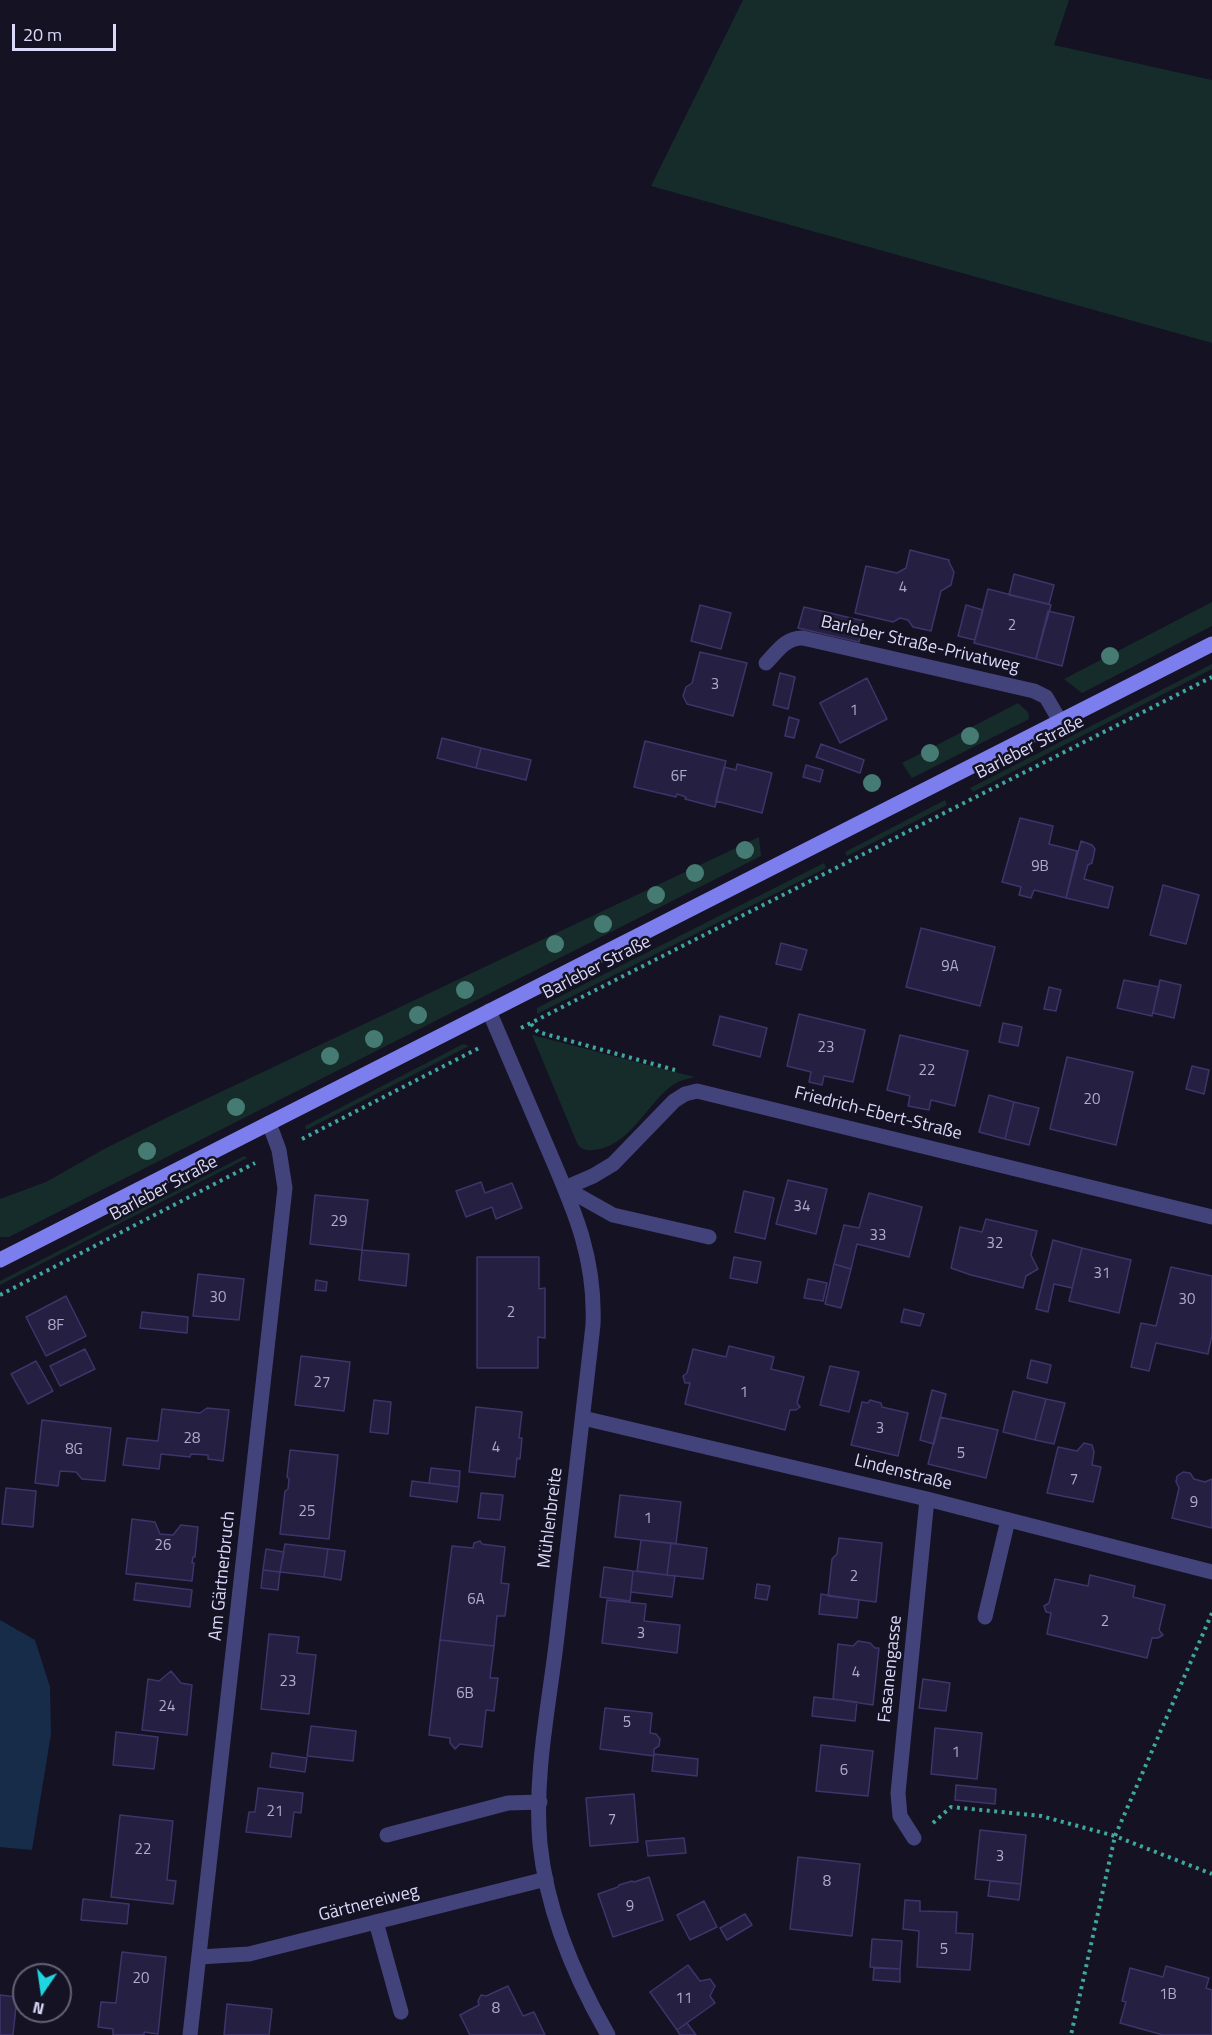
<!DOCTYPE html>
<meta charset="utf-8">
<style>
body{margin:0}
#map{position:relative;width:1212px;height:2035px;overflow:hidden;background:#141223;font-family:"Titillium Web",sans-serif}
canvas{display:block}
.north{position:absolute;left:12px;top:1963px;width:60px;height:60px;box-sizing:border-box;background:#141223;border:2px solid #646279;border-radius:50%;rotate:193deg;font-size:16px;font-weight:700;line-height:24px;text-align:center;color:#dbd9fa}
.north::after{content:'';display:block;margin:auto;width:21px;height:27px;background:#1ed5e0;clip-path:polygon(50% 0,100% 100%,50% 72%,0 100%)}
.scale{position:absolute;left:12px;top:24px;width:104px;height:27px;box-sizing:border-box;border:3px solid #dbd9fa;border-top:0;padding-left:8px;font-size:18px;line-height:21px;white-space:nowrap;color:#dbd9fa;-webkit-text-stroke:4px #141223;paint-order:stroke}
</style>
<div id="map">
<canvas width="1212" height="2035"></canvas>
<div class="north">N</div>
<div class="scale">20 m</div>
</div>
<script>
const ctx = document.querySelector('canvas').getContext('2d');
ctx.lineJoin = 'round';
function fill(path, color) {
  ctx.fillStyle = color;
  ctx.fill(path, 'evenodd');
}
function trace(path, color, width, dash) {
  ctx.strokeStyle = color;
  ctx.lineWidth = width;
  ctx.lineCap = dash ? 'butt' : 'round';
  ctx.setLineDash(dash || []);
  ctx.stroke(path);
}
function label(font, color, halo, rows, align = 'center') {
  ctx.font = font + ' "Titillium Web",sans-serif';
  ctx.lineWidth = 5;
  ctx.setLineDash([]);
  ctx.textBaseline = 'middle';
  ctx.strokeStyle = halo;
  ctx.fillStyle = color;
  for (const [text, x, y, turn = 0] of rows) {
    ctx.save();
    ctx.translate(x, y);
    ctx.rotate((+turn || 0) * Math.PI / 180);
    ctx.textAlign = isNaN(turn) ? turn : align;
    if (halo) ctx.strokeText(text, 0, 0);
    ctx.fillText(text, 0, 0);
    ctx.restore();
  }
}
fill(new Path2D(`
 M743,0H1069L1054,45L1212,80V343L651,186Z
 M1212,602V626L1082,693L1064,679Z
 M1212,664V669L973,792L970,788Z
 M1018,703L1028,712L1029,719L912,778L902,763Z
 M945,800L947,805L847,856L845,852Z
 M759,837L761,856L9,1237H0V1199L46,1182L106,1148L170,1116Z
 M824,863L826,868L537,1014V1008Z
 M532,1035L695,1077C687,1079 680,1080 673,1085C646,1104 630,1147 593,1150C586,1151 580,1149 577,1143Z
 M463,1044L469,1046L306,1130L305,1126Z
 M244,1156L247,1158L0,1285V1281Z`), '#152c2a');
fill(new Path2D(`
 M0,1620L35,1640L50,1687L51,1734L32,1850L0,1847Z`), '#172c48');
const building = new Path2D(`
 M910,550L949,560V562L954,572L951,585L941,591L931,631L913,627L908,620L900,618L893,622L855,613L866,566L897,573L906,568Z
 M1014,574L1054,585L1049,604L1009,595Z
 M988,589L1051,605L1036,659L974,643Z
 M700,605L731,613L721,649L691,641Z
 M966,605L983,610L975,640L958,636Z
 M804,607L864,621L859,642L798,628Z
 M1048,611L1074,617L1062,666L1036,659Z
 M700,652L747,663L733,716L687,704L683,696L686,687L692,683Z
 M780,673L795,677L788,709L773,705Z
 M867,678L887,719L840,743L820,703Z
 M789,717L799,720L794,738L785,736Z
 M442,738L481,748L476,768L437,758Z
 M645,741L726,761L715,807L685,799L686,797L677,794L676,797L634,787Z
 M821,744L864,760L860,773L816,757Z
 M481,748L531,760L526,780L476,768Z
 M737,764L772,773L762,813L716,801L724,767L736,770Z
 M806,765L823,770L820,782L803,777Z
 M1020,818L1053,826L1049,844L1077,851L1066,898L1034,890L1031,898L1019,895L1021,887L1002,882Z
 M1081,841L1092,845L1095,849L1092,863L1088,865L1084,879L1113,887L1108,908L1066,898Z
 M1163,885L1199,895L1186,944L1150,935Z
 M921,928L995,947L980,1006L906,987Z
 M781,943L807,950L801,970L776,964Z
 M1124,980L1159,987L1152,1016L1117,1008Z
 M1160,980L1181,985L1174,1018L1153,1013Z
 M1049,987L1061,990L1056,1011L1044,1009Z
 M799,1014L865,1030L853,1082L824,1076L822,1085L809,1082L811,1072L787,1066Z
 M720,1016L767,1028L760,1057L713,1045Z
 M1003,1023L1022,1027L1018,1046L999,1042Z
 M900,1035L968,1051L955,1106L931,1100L929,1110L908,1106L910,1096L887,1090Z
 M1067,1057L1133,1072L1116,1145L1050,1129Z
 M1192,1066L1209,1070L1204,1094L1186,1089Z
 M989,1095L1014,1102L1005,1139L979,1132Z
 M1014,1102L1039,1108L1029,1145L1005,1139Z
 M788,1180L827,1189L816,1234L776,1224Z
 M481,1182L485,1193L512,1183L522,1208L496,1219L492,1207L466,1217L456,1191Z
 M744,1191L774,1198L765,1239L735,1232Z
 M869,1193L922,1207L909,1257L857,1244L851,1269L834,1264L844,1225L859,1228Z
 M315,1195L368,1200L362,1250L310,1244Z
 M986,1219L1037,1231L1031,1255L1038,1269L1026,1276L1023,1288L971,1275L951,1268L960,1227L982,1232Z
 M1053,1240L1082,1248L1072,1288L1054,1284L1048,1312L1036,1309Z
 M1082,1248L1131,1260L1119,1313L1069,1301Z
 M362,1250L409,1254L406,1286L359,1280Z
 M477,1257H539V1289L545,1288V1338L538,1337V1368H477Z
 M734,1257L761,1262L757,1283L730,1278Z
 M834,1264L851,1269L841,1308L825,1304Z
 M1171,1267L1212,1276V1335L1208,1354L1156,1343L1149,1371L1131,1367L1141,1323L1156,1326Z
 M198,1274L244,1279L239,1320L193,1316Z
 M808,1279L827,1283L823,1301L804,1298Z
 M316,1280L327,1282L326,1291L315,1290Z
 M66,1296L86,1336L46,1356L26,1317Z
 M904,1309L924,1314L920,1326L901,1322Z
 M142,1312L188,1317L187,1333L140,1328Z
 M729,1346L774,1357L771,1369L804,1377L797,1403L800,1407L796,1410H790L785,1430L685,1404L690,1383H685L683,1376L687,1373L693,1349L726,1357Z
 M85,1349L95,1369L60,1386L50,1366Z
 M301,1356L350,1362L344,1411L295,1405Z
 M1031,1360L1051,1365L1047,1383L1027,1378Z
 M36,1361L53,1391L28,1404L11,1374Z
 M830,1366L859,1372L849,1412L820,1405Z
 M932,1390L946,1394L934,1444L920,1440Z
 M1013,1391L1046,1399L1035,1440L1003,1432Z
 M1046,1399L1065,1403L1054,1444L1035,1440Z
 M374,1400L391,1402L388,1434L370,1432Z
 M870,1400L881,1403L882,1407L908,1413L898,1456L851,1445L862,1402L868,1403Z
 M476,1407L522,1412L519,1438H522L520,1459L517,1458L515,1477L469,1472Z
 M207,1408L229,1410L223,1461L208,1459V1455L191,1454L190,1457L161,1454L159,1469L123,1465L127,1438L158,1441L162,1409L200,1413Z
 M940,1417L998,1430L986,1478L928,1464Z
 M42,1420L111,1428L105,1481L82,1479L76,1472L60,1471L58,1486L35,1483Z
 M1084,1443L1092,1445L1094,1452L1092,1465L1101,1467L1093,1502L1047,1493L1058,1447L1077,1451Z
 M290,1450L338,1455L329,1539L280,1534L285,1491L288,1489L289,1479L287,1477Z
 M431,1468L460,1471L459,1487L429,1483Z
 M1183,1472L1190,1473L1194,1479L1205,1482L1212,1479V1528L1172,1518L1179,1488L1176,1482L1177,1476Z
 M412,1481L459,1487L457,1502L410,1496Z
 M6,1488L36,1491L33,1527L2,1524Z
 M481,1493L503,1495L500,1520L478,1518Z
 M620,1495L681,1502L676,1544L615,1537Z
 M132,1519L155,1522L160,1534L173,1535L181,1525L198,1527L195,1557H193L192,1563H194L192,1581L126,1574Z
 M839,1538L882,1543L876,1602L828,1596L832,1559L837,1554Z
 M641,1540L671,1543L667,1575L637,1571Z
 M480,1541L482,1544L505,1547L501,1583L509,1584L505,1616H497L494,1646L440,1640L452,1546L473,1548L474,1543Z
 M671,1543L707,1548L703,1579L667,1575Z
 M285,1544L328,1549L324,1577L280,1572Z
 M266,1549L284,1552L280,1572L263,1570Z
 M328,1549L345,1551L341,1580L324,1577Z
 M604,1567L633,1571L630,1601L600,1597Z
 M263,1570L280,1572L278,1590L261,1588Z
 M633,1571L675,1576L672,1597L631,1592Z
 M1090,1575L1135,1586L1133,1597L1165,1605L1159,1630L1163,1635L1158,1638H1152L1147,1658L1047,1634L1051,1613L1046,1612L1044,1606L1049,1603L1055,1579L1088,1586Z
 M136,1583L192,1590L190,1607L134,1600Z
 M757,1584L770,1586L767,1600L755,1598Z
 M821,1594L859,1600L857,1618L819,1614Z
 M607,1600L646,1604L644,1621L680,1625L677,1653L602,1643Z
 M269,1634L299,1637L297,1653L316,1655L309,1714L261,1709Z
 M440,1640L494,1646L490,1678H498L494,1711L486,1710L482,1747L460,1744L455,1749L450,1743V1738L429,1735Z
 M858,1641L870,1643L875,1648H879L873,1705L833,1699L838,1644L853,1646Z
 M171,1671L181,1683L192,1685L187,1735L142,1730L148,1679L159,1681Z
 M923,1679L950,1683L946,1711L919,1708Z
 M814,1697L857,1702L855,1721L812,1716Z
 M605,1708L652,1713L650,1733L656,1734L660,1739L659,1746L654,1749V1756L600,1749Z
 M311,1726L356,1731L353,1761L307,1756Z
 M935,1728L982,1733L977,1779L931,1774Z
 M116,1732L158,1737L154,1769L113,1765Z
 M821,1745L873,1751L868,1796L816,1791Z
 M272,1753L307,1758L305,1772L270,1767Z
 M654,1754L698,1759L697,1776L652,1771Z
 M956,1785L996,1789L995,1804L955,1800Z
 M258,1788L303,1793L301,1813L294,1812L291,1837L246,1832L249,1812H255Z
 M634,1794L638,1842L590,1846L586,1798Z
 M120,1815L173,1821L167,1880L176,1881L173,1904L111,1897Z
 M980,1830L1026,1835L1021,1884L975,1879Z
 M684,1838L686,1853L648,1856L646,1841Z
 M798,1857L860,1864L852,1936L790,1929Z
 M649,1877L663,1920L613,1937L598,1894L618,1887L619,1885L632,1881L634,1882Z
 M990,1881L1021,1884L1019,1900L988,1896Z
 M83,1899L129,1904L127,1924L81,1920Z
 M905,1900L920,1901V1911L957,1912L956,1933L973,1934L970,1970L917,1967L919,1931L903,1929Z
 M704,1901L717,1927L690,1940L677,1915Z
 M745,1914L752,1925L727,1940L720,1928Z
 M872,1939L902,1941L900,1969L870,1967Z
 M122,1952L166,1957L158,2034L144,2032V2035H113V2029L98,2027L101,2002L116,2003Z
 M688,1965L700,1981L710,1979L715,1986L710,1996L715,2003L677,2030L650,1992Z
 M1166,1966L1209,1978L1206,1988L1212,1990V2035H1163L1120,2023L1126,2002L1122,2001L1130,1968L1163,1977Z
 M874,1968L900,1969V1982L873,1980Z
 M508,1986L523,2016L534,2012L545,2035H470L460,2015L479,2005L478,2001L481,1995L486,1996Z
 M0,1995L17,1997L13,2035H0Z
 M227,2004L272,2009L269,2035H224Z
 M687,2023L696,2035H680L677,2030Z`);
fill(building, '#252041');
trace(building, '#3d356a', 1.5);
trace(new Path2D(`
 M531,1024L538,1032L675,1070
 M521,1028L1212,677
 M302,1139L479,1048
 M0,1295L255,1163
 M1212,1613L1115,1836L1212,1874
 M933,1823L951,1807L1041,1816L1115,1836L1071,2035`), '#3fa79d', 4, [3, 4.5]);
trace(new Path2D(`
 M766,663C777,652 786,637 803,638L1034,691L1046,697L1060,721
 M565,1188L613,1215L709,1237
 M985,1617L1008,1520
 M387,1835L508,1803L540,1802
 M376,1922L401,2012`), '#43437c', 15);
trace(new Path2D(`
 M489,1011C508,1055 526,1098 545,1142C572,1205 596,1255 593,1325C581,1432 568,1539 556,1645C548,1710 534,1778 540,1844C547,1912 574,1976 608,2035
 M565,1188L593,1176L613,1164L674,1101L685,1094L697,1091L1212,1217
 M583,1418L927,1499L1212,1572
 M914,1838L900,1816L898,1793L927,1499
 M199,1957L249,1954L546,1879
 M190,2035L285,1188L279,1150L269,1123`), '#43437c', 15);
trace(new Path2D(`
 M0,1260L1212,644`), '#7c7eed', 15);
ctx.fillStyle = '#467b73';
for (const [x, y] of [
 [1110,656],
 [970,736],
 [930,753],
 [872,783],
 [745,850],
 [695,873],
 [656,895],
 [603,924],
 [555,944],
 [465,990],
 [418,1015],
 [374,1039],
 [330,1056],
 [236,1107],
 [147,1151]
]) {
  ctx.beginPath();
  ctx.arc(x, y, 9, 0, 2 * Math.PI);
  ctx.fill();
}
label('15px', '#aeabcc', null, [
 ["4",903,588],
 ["2",1012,626],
 ["3",715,685],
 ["1",854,711],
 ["6F",679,777],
 ["9B",1040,867],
 ["9A",950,967],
 ["23",826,1048],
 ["22",927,1071],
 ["20",1092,1100],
 ["34",802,1207],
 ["29",339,1222],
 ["33",878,1236],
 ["32",995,1244],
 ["31",1102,1274],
 ["30",218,1298],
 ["30",1187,1300],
 ["2",511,1313],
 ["8F",56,1326],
 ["27",322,1383],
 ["1",744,1393],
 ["3",880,1429],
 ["28",192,1439],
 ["4",496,1448],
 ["8G",74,1450],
 ["5",961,1454],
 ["7",1074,1480],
 ["9",1194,1503],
 ["25",307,1512],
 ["1",648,1519],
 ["26",163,1546],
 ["2",854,1577],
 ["6A",476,1600],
 ["2",1105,1622],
 ["3",641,1634],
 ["4",856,1673],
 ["23",288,1682],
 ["6B",465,1694],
 ["24",167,1707],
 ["5",627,1723],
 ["1",956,1753],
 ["6",844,1771],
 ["21",275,1812],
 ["7",612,1820],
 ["22",143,1850],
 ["3",1000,1857],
 ["8",827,1882],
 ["9",630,1907],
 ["5",944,1950],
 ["20",141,1979],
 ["1B",1168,1995],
 ["11",684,1999],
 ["8",496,2009]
]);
label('18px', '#dbd9fa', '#141223', [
 ["Barleber Straße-Privatweg",920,645,13],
 ["Barleber Straße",1030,748,-27],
 ["Barleber Straße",597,968,-27],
 ["Friedrich-Ebert-Straße",878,1114,14],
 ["Barleber Straße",164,1189,-28],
 ["Lindenstraße",903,1473,14],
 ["Mühlenbreite",551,1518,-83],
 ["Am Gärtnerbruch",223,1576,-84],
 ["Fasanengasse",891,1669,-84],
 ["Gärtnereiweg",369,1904,-14]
]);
</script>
